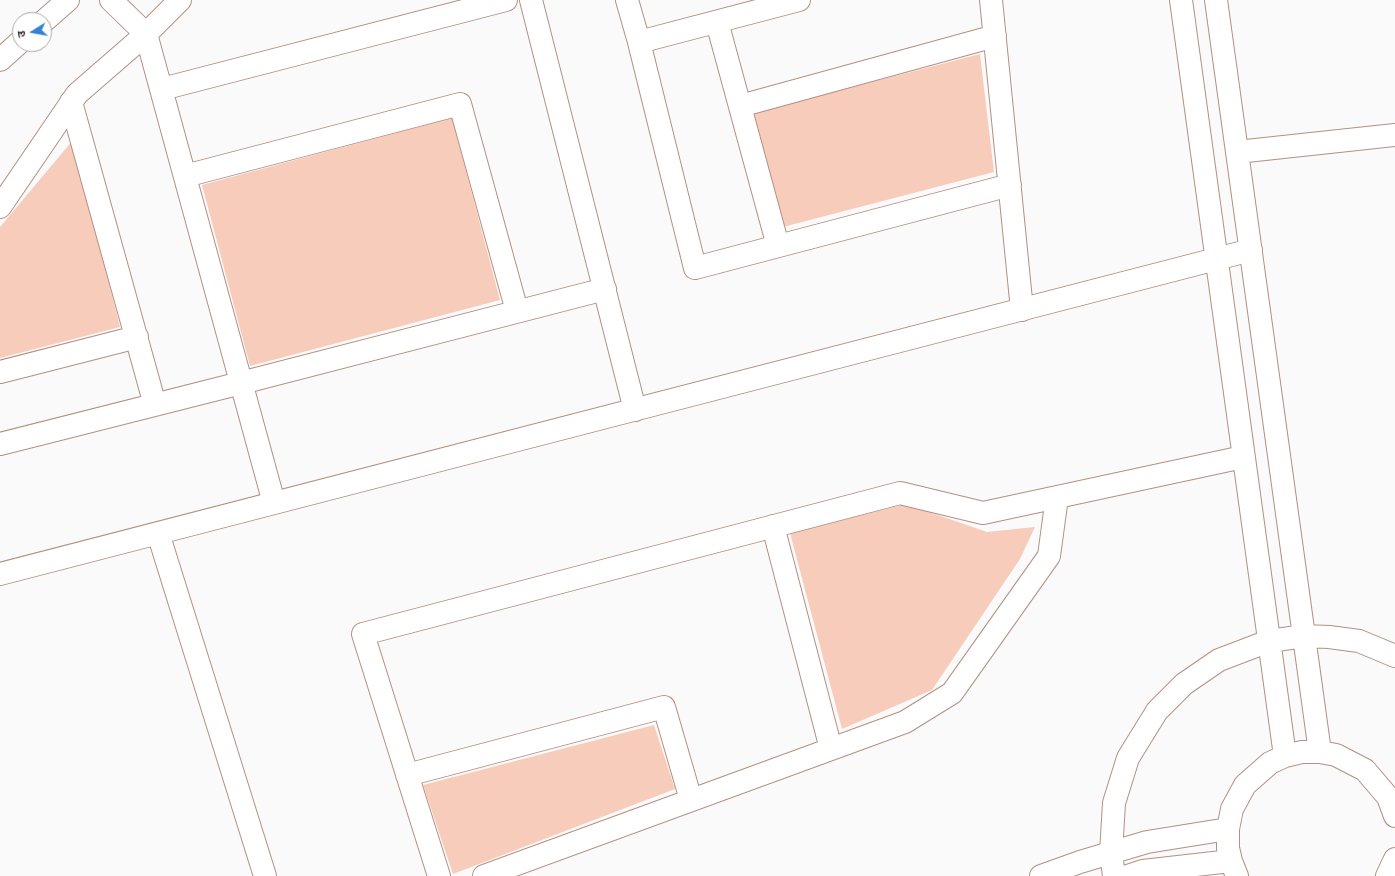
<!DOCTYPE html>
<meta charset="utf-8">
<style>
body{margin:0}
#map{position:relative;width:1395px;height:876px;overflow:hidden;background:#fafafa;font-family:"Titillium Web","Noto Sans Devanagari",sans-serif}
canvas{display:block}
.north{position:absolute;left:12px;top:12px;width:40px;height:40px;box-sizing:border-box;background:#fff;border:1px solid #ada8a5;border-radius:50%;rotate:259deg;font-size:11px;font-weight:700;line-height:16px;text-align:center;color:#33251f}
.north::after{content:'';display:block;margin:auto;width:14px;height:18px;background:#3383d2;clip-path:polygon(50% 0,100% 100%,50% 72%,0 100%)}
</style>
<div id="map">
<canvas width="1395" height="876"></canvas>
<div class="north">उ</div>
</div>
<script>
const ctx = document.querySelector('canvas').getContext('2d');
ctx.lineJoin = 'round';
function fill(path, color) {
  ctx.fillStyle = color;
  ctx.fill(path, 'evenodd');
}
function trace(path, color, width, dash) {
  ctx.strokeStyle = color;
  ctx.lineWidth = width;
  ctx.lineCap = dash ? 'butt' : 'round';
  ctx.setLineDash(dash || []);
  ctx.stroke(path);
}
fill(new Path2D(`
 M980,54L994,172L783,227L753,113Z
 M452,118L500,300L250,366L202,185Z
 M73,140L120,327L0,358V227Z
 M906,504L987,532L1035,527L1020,559L932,690L842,729L790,533Z
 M654,725L675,789L453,874L423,785Z`), '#f7ccbb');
const minor = new Path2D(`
 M111,0L146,34L274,503
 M531,0L635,410
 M627,0L639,42L695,268L1010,185
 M991,0L1022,310
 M1181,0L1285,756
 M1216,0L1320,752
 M44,21L68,0
 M717,22L778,246
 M639,42L799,0
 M0,60L20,42
 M162,89L506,0
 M71,102L155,405
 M740,106L995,36
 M1237,152L1395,135
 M185,176L460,104L517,311
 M0,207L77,94L146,34L180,0
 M0,372L137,337
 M0,444L241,383L605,289
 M773,526L831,749
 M158,533L265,876
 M0,574L1251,250
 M407,775L664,707L691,800
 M439,876L363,634L900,493L983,513L1243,457
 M484,876L905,722L952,693L1049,556L1057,497
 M1041,876L1080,862L1147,842L1228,829
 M1114,876L1111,853L1114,803L1128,758L1157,711L1184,684L1219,660L1269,641L1305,636L1329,637L1359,641L1395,656
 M1128,876L1143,871L1231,861
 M1237,876L1231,861L1228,848V829L1232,809L1245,785L1270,763L1285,756L1302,752H1320L1336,755L1365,770L1388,797L1395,816
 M1387,876L1395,859`);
trace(minor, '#b39082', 24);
trace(minor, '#fff', 22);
</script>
